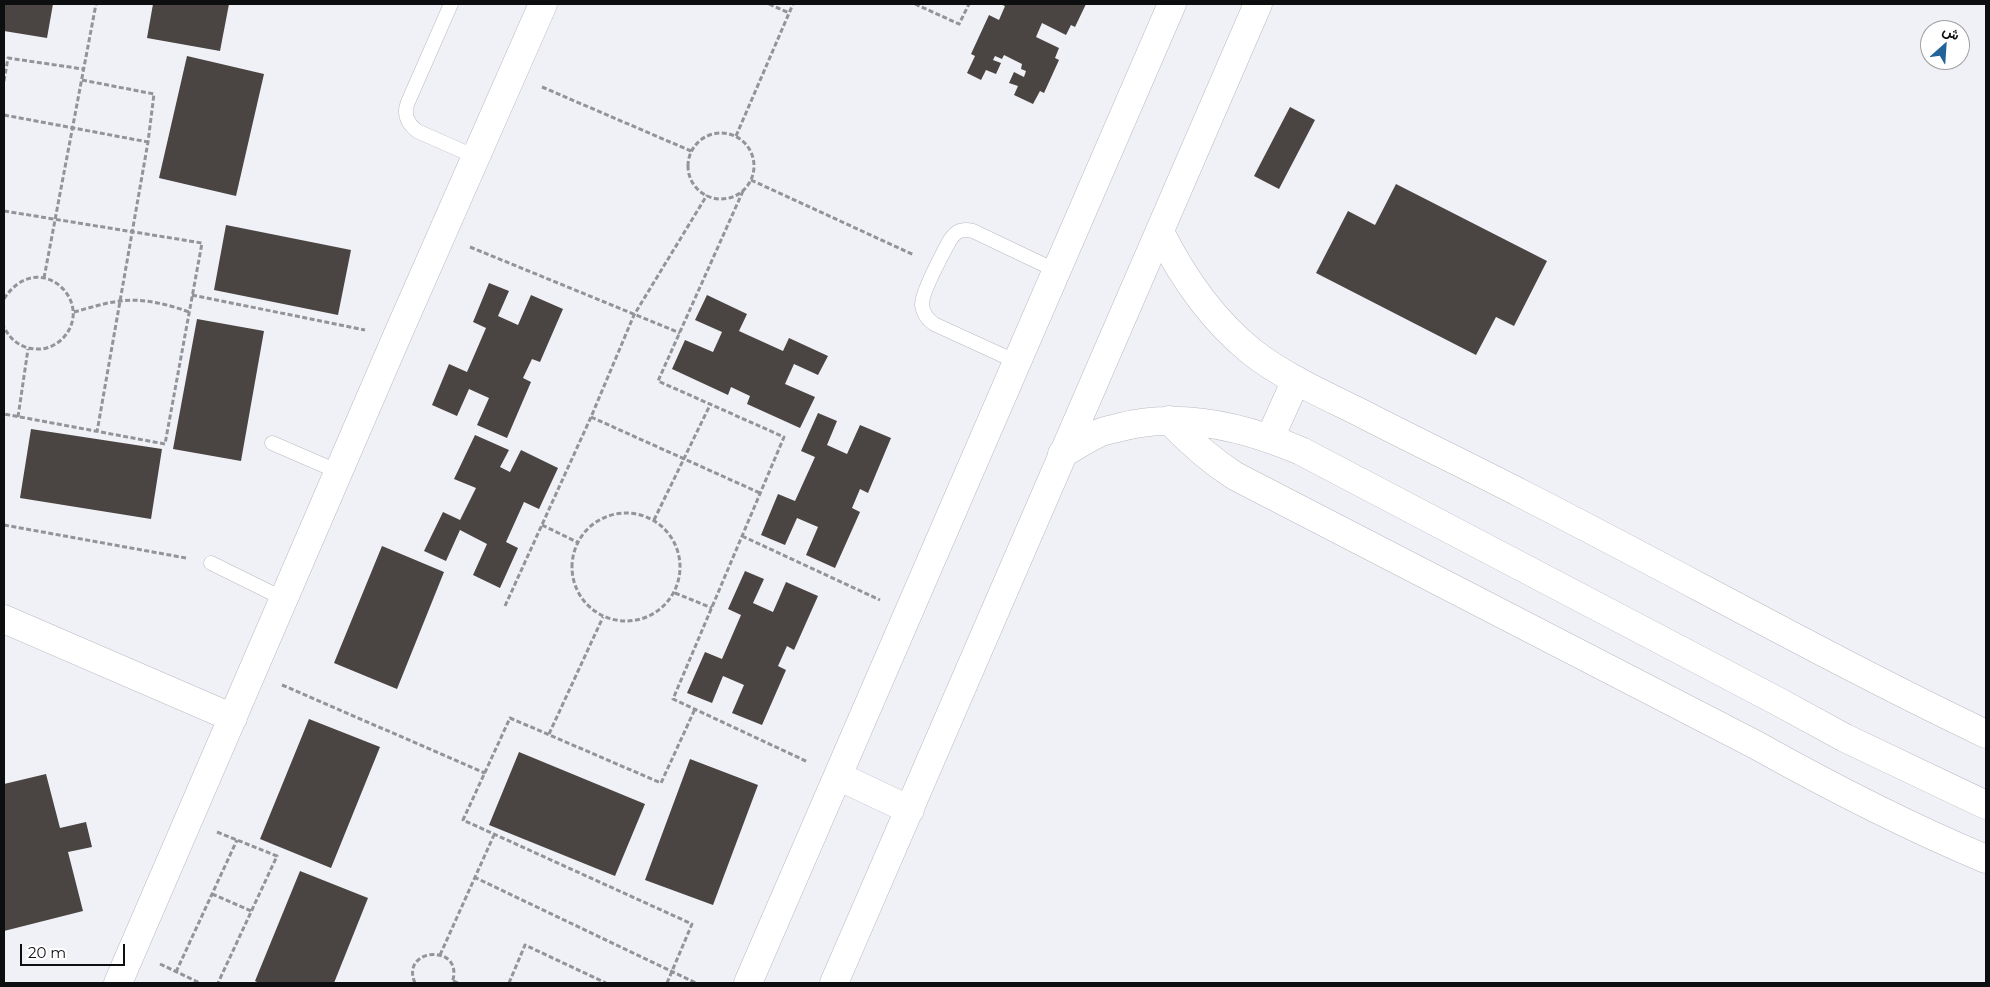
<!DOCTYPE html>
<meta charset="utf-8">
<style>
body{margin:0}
#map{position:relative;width:1990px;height:987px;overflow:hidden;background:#f0f0f7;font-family:Montserrat,Vazirmatn,sans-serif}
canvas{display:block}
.frame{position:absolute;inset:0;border:5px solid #0d0e10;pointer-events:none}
.north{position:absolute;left:1920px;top:20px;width:50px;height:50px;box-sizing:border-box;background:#fff;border:1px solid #9e9f9f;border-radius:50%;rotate:26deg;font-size:14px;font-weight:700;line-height:20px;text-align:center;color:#0d0e10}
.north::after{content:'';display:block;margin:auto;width:18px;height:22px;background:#226399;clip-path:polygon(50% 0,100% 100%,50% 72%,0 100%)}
.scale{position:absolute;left:20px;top:944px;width:105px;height:22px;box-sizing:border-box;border:2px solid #0d0e10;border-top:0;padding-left:6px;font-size:15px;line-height:18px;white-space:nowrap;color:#0d0e10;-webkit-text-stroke:4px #fff;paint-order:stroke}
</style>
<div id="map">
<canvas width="1990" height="987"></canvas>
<div class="frame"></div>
<div class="north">ش</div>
<div class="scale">20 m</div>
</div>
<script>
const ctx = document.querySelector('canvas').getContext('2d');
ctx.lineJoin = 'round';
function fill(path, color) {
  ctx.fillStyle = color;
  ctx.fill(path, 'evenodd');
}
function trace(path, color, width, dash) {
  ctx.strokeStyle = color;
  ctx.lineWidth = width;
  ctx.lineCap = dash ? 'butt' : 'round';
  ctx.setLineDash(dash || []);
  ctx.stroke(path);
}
fill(new Path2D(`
 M4,4H53L47,38L4,31Z
 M153,4H229L220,51L147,38Z
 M1000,4H1086L1075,27L1071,25L1066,35L1042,23L1036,37L1059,48L1055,58L1059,60L1044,93L1040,91L1033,104L1014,95L1018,86L1009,83L1014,72L1024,77L1026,71L1021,69L1022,64L1004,55L1002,59L995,56L993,60L1001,63L996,74L986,70L981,80L967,73L975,56L971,54L989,15L999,20L1005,6Z
 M187,56L264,74L236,196L159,178Z
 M1290,107L1315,120L1279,189L1254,176Z
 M1396,184L1547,261L1514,326L1496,317L1476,355L1316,273L1348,211L1375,225Z
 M226,225L351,250L338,315L214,290Z
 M489,283L509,291L498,316L518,325L531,295L563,309L540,362L532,359L523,378L531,382L507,438L477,425L489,398L469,389L457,416L432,405L449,364L467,372L486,328L473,322Z
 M707,295L747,314L739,331L783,351L789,338L828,356L818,375L794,364L785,384L815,397L800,428L747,404L750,396L731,387L728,395L672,369L685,340L713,352L722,332L695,320Z
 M197,319L264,331L241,461L173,449Z
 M818,413L837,421L827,445L847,454L860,425L891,438L868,493L860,489L852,508L860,512L835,568L806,555L818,527L797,518L785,545L761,535L778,494L795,501L815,457L801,451Z
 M31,429L162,449L151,519L20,498Z
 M475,435L509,450L500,467L510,472L521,450L558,468L539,509L524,502L506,542L518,548L500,588L473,575L487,544L460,530L446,561L424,551L443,512L460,520L476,488L454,479Z
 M382,546L444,572L397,689L334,663Z
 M745,571L764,579L753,603L773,612L786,582L818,596L794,650L787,646L778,666L786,670L762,725L732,713L744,685L723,676L712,703L687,693L705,652L722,659L741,615L728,609Z
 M309,719L380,747L331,868L260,839Z
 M519,752L645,804L615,876L489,825Z
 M690,759L758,785L713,905L645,880Z
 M46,774L60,828L86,822L92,847L68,852L83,911L4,931V784Z
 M300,871L368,898L334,983H259L255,981Z`), '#4a4542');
const lane = new Path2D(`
 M451,4L408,102C403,114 407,123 417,131L476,157
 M1017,362L934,324C927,319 923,314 922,305C921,293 943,253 950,240C956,231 962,228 973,231L1057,271
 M272,443L339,472
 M211,563L284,599`);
const street = new Path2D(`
 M1160,232C1183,278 1211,319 1252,352C1284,377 1323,394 1359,412C1413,440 1468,466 1522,494C1677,573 1829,659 1986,734
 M1169,420C1190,442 1210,460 1235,476L1756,745C1831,787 1907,826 1986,859
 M1270,438L1296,380
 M1062,454C1074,447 1086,439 1099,433C1106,430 1114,429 1121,427C1182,411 1245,427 1301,451L1779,702L1845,738L1986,805
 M4,619L233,718
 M838,776L910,810
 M118,983L397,336L543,4
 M748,983L1172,4
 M834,983L1258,4`);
trace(lane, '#b9b9c0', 15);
trace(street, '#b9b9c0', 29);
trace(new Path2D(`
 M769,4L789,13
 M915,4L959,24L969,4
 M82,80L154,94L148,142L97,432
 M4,81L8,58L83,69
 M542,87L691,151
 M4,115L148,142
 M688 166a33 33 0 1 1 66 0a33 33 0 1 1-66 0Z
 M736,136L793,4
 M751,180L914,255
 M743,191L658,381L784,437L673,699L808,762
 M4,211L202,243L165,444L4,414
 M470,247L680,333
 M44,278L96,4
 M192,295L365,330
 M4,299C37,247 96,300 64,337C58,344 47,350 37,349C22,349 10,340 4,327
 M74,312C89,308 104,303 120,301C143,298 167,304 189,312
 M18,417L28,349
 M591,417L760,493
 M572 567a54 54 0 1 1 108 0a54 54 0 1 1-108 0Z
 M654,520L711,403
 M4,525L186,558
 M542,525L577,542
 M742,536L880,600
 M675,593L712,608
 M505,606L591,417L634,315L707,195
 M282,685L485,773
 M549,734L603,617
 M217,832L277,856L218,983
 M474,877L696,983
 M212,894L251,911
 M440,955L494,835
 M160,964L200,983
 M176,972L237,840
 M453,981L458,983
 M415,983C399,947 466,943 452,983
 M509,983L525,945L606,983
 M667,983L692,924L463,820L510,718L661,783L695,709`), '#939499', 3, [5, 2.5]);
trace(lane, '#fff', 14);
trace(street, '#fff', 28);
</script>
